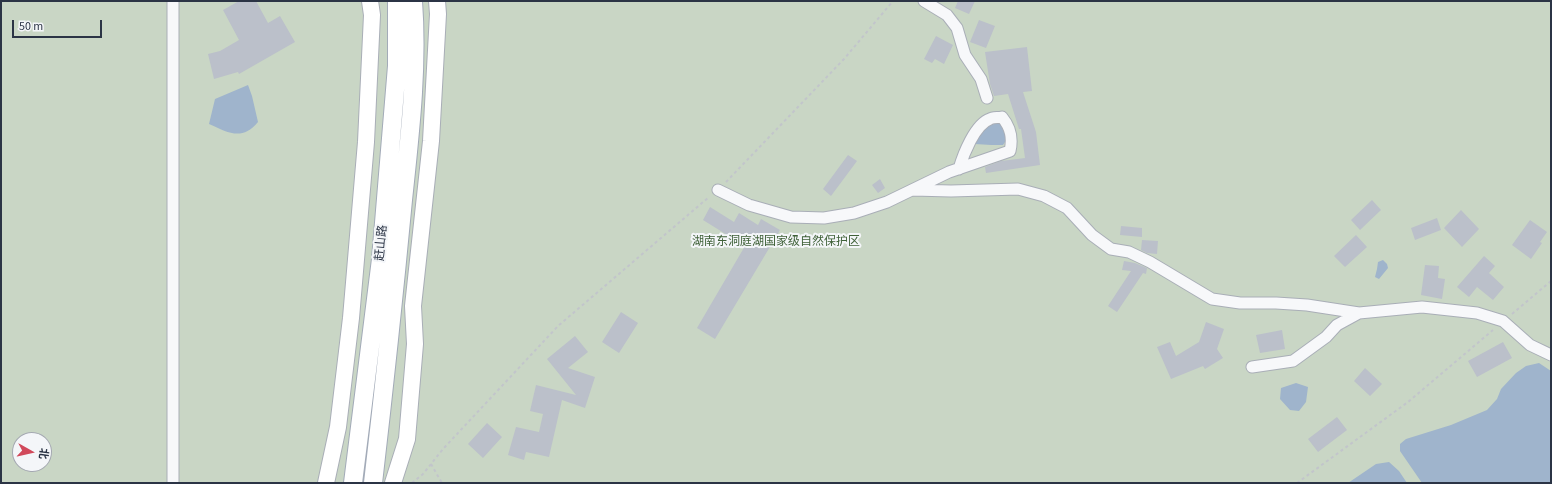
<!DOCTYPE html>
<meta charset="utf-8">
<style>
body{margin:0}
#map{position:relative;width:1552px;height:484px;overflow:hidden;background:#e4e7ec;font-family:"Source Sans 3","Noto Sans SC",sans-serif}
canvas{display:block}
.frame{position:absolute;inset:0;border:2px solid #2b3445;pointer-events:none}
.north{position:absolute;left:12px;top:432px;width:40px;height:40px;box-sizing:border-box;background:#f4f6f9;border:1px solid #a4a8b1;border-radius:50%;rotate:98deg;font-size:11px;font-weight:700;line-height:16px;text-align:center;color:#2b3445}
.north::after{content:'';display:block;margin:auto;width:14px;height:18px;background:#d1495b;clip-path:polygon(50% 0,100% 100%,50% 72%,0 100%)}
.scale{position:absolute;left:12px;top:20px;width:90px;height:18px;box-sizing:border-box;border:2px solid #2b3445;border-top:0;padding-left:5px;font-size:12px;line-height:14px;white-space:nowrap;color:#2b3445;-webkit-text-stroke:3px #f4f6f9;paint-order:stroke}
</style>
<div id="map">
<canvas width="1552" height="484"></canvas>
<div class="frame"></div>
<div class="north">北</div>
<div class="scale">50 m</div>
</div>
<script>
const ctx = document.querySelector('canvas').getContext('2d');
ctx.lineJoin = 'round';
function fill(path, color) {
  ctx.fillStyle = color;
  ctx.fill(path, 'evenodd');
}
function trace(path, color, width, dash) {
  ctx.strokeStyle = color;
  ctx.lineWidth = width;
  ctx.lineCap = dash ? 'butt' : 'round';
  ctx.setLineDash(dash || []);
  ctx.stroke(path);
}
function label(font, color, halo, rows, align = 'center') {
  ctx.font = font + ' "Source Sans 3","Noto Sans SC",sans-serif';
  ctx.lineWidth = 4;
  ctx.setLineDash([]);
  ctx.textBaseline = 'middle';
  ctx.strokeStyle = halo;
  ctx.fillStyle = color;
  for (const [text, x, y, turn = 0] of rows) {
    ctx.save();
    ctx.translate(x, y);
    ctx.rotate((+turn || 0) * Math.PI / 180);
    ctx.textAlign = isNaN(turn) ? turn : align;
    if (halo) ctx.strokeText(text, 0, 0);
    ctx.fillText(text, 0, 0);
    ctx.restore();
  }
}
fill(new Path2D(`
 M1,1H1551V483H1ZM20,440H44V464H20Z`), '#c9d6c5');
fill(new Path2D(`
 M248,85L252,96L258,122C242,141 229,133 209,124L215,99Z
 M1000,123L1007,139L1003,145H991L975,144C980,131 986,124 1000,123Z
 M1383,260L1387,264L1388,268L1379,279L1375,277L1377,269L1378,262Z
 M1539,363L1551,371V483H1422L1400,451V444L1406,439L1451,425L1487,410L1497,399L1501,389L1516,373L1526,366Z
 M1296,383L1308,387L1306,402L1299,411L1290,410L1280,399L1281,388Z
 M1389,462L1399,471L1407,483H1348L1376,464Z`), '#9fb4cc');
fill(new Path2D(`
 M239,1H256L268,23L280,16L295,42L239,74L238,72L214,79L208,54L220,51L239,40L223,10Z
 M958,1H975L969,14L955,8Z
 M979,20L995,26L986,48L970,42Z
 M936,36L953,45L944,64L935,59L932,63L924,59Z
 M1027,47L1032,91L1023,92L1036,132L1040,165L986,173L985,167L1001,161L1025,158L1021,129H1019L1008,94L994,96L990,84L985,52Z
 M848,155L857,161L831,196L823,189Z
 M880,179L885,188L878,193L872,185Z
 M1372,200L1381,210L1360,230L1351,220Z
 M710,207L734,222L739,213L758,225L761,219L780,230L715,339L697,328L745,246L703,220Z
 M1461,210L1479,229L1462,247L1444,228Z
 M1437,218L1441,230L1415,240L1411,228Z
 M1530,220L1547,232L1540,242L1542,243L1531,259L1512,245Z
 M1121,226L1142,228V237L1120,235Z
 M1356,235L1367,247L1345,267L1334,256Z
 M1142,240L1158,241L1157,254L1147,253L1141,250Z
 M1484,256L1495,266L1489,273L1504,287L1493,300L1477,287L1469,297L1457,287Z
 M1124,261L1135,263L1147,268L1146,274L1143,273L1117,312L1108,306L1131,271L1122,270Z
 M1425,265L1439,266L1438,278L1445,279L1442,299L1421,295Z
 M621,312L638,323L619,353L602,342Z
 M1206,322L1224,329L1217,349L1223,358L1205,369L1203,366L1171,379L1157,347L1170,342L1176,356L1199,342Z
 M1282,330L1285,349L1260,353L1256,335Z
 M575,336L588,352L568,368L595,377L585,408L562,400L549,457L526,452L524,460L508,455L516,427L539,432L543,414L530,411L536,385L576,395L547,359Z
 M1503,342L1512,358L1477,377L1468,361Z
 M1365,368L1382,384L1370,396L1354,381Z
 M1337,417L1347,430L1318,452L1308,439Z
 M487,423L502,437L483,458L468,444Z`), '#bbc0ca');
const minor = new Path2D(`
 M924,1L947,15L957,28L965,55L981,79L987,98
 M718,190L749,205L791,217L824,218L854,213L887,202L949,172L1010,151C1013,138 1011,128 1002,117C998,118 993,117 990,119C975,124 963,155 959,169
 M913,190L951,191L1018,189L1044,196L1067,208L1092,235L1111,249L1129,252L1150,262L1212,299L1240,303H1276L1307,305L1359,313L1422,307L1477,313L1503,321L1530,345L1551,355
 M1252,367L1293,361L1326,337L1337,325L1359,313
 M173,483V1`);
const secondary = new Path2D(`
 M326,483L338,427L351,318L366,142L372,15L370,1
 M393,483L407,439L415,344L413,306L431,141L438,14L437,1`);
const primary = new Path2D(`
 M353,483L381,259L397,66V1
 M373,483C384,389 394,295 403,200C410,134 418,67 413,1`);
trace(minor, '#a9aeb7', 13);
trace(secondary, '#a9aeb7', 18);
trace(primary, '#a3abb8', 20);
trace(new Path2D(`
 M726,182L844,59L893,1
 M1512,314L1551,281
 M431,464L442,483
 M412,483L423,474L443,449L558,326L709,197
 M1297,483L1408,402L1493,330`), '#c2c5cb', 2, [3, 3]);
trace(minor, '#f7f8fa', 11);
trace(secondary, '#fff', 16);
trace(primary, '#fff', 18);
label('12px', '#3f6138', '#f4f6f9', [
 ["湖南东洞庭湖国家级自然保护区",776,242]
]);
label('12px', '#2b3445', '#f4f6f9', [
 ["赶山路",382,243,-85]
]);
</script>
